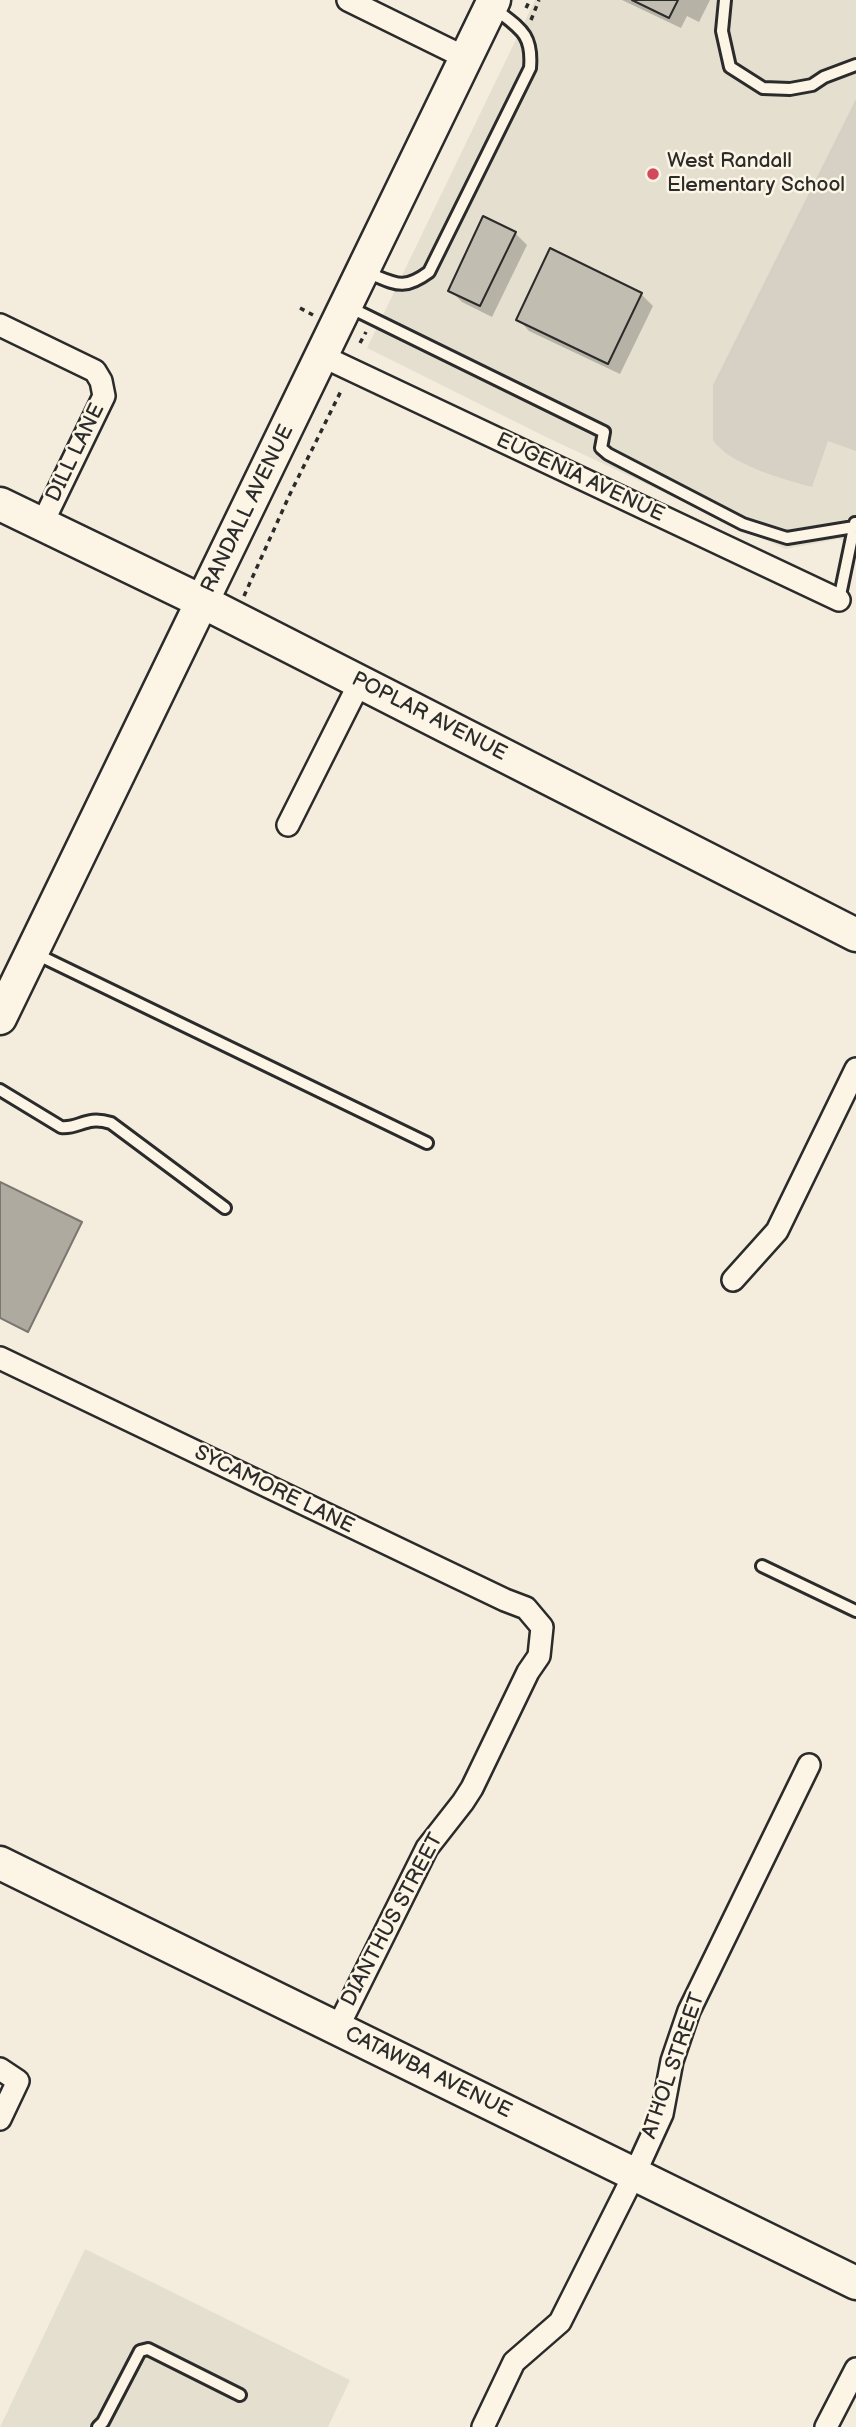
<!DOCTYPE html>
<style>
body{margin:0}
canvas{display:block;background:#f4edde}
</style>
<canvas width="856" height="2427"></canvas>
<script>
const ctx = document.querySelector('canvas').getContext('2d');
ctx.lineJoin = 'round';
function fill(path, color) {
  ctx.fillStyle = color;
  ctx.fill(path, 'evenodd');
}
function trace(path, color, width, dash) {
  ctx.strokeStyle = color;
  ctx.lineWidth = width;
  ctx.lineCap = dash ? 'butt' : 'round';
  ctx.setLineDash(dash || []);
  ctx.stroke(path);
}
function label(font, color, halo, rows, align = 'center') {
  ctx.font = font + ' "Balsamiq Sans",sans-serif';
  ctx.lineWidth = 5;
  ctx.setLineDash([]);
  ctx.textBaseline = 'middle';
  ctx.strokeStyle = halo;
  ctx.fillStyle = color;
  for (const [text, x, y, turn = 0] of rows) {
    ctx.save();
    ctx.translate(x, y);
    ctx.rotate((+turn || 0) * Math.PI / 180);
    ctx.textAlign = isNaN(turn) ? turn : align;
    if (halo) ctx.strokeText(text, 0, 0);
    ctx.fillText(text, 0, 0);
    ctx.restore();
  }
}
fill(new Path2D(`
 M535,0H856V545L838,539L785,549L544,436L367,348Z
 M85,2249L350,2380L328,2427H0Z`), '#e5dfd0');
fill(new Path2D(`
 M856,99V451L828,441L812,487C785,480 728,464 713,440V385Z`), '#d6d1c4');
const water = new Path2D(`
 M0,1182L82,1222L28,1332L0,1318Z`);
fill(water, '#afaaa0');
trace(water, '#7a7771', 2);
fill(new Path2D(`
 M622,0H710L699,22L687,16L681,28Z
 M515,233L527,245L492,317L462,302L450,290Z
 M641,294L653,306L620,374L529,331L518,319Z`), '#0003');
const building = new Path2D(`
 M632,0H678L669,18Z
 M483,216L516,232L480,306L448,291Z
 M550,248L642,293L608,364L516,320Z`);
fill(building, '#c2bdb1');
trace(building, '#2b2b2b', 2);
const lane = new Path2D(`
 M725,0L722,31L730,67L763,88L790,89L812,85L824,77L856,65
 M366,272C395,283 402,292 429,272L530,68C533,33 519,28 494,8
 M349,307L604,432L601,448L608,454L743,524L787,538L854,527
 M839,600L855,523
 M34,953L427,1143
 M0,1090L61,1127C80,1129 85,1115 111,1123L225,1208
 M762,1566L856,1611
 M98,2427L103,2422L140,2351L148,2349L240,2395`);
const street = new Path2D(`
 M348,0L466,58
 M0,325L95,371L101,381L104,396L42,524
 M322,356L839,600
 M288,825L360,682
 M733,1280L777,1231L856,1069
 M0,1358L505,1600L526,1608L542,1627L539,1656L528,1672L472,1788L463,1802L427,1848L337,2029
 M0,2069L18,2081L0,2119
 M483,2427L514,2362L560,2322L635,2173L662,2114L672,2061L689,2011L809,1765
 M826,2427L856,2369`);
const secondary = new Path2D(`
 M0,504L203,602L856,935
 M0,1018L494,0
 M0,1863L856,2283`);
trace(lane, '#2b2b2b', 16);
trace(street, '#2b2b2b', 26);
trace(secondary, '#2b2b2b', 37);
trace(new Path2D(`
 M526,8L530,0
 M531,20L539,0
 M300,308L313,315
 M360,343L366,332
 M244,596L290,494L342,389`), '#2b2b2b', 3.5, [5, 5]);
trace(lane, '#fcf5e5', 10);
trace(street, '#fcf5e5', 21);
trace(secondary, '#fcf5e5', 32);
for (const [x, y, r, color] of [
 [653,174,7,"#d1495b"]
]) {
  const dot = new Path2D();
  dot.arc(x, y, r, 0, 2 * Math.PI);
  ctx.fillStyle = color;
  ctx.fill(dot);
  trace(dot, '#fcf5e5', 2.5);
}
label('21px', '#2b2b2b', '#fcf5e5', [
 ["West Randall",667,162],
 ["Elementary School",667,186]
], 'left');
label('21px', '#2b2b2b', '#fcf5e5', [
 ["DILL LANE",76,453,-64],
 ["EUGENIA AVENUE",580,478,25],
 ["RANDALL AVENUE",248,509,-64],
 ["POPLAR AVENUE",429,717,27],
 ["SYCAMORE LANE",274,1490,26],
 ["DIANTHUS STREET",393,1920,-62],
 ["ATHOL STREET",674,2066,-71],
 ["CATAWBA AVENUE",428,2073,26]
]);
</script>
